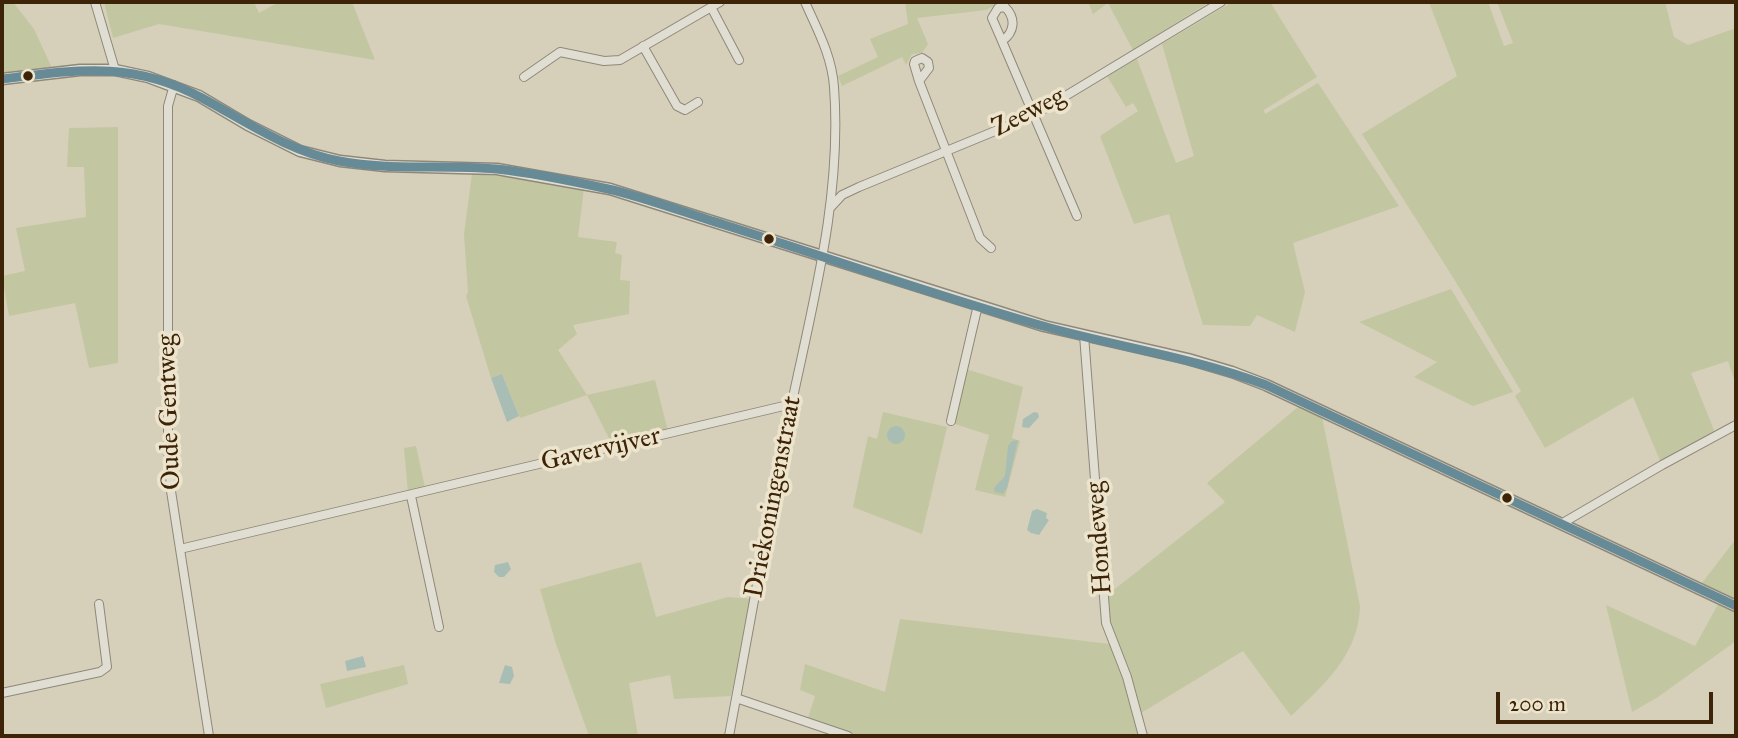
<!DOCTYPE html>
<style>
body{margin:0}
#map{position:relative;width:1738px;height:738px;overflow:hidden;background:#d6d0bb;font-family:"IM FELL Great Primer",serif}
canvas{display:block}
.frame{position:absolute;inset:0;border:4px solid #3d2408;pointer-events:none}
.scale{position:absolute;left:1496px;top:692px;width:217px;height:32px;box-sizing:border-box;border:4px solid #3d2408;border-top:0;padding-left:9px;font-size:21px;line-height:24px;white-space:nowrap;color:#3d2408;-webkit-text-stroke:5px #ece4cc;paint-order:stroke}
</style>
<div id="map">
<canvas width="1738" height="738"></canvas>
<div class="frame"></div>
<div class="scale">200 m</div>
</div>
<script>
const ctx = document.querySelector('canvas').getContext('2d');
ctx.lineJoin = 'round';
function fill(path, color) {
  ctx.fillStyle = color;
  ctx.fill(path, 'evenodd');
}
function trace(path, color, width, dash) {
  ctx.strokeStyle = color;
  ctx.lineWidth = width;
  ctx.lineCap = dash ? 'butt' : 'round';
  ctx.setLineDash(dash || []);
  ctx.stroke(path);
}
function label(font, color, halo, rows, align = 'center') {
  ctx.font = font + ' "IM FELL Great Primer",serif';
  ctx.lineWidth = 7;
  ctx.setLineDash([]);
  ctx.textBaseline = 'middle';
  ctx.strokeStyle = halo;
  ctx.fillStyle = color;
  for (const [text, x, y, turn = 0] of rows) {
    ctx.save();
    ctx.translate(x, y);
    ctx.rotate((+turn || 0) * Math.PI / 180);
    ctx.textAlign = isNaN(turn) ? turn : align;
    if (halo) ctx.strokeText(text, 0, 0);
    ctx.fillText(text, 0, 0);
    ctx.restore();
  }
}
fill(new Path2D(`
 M2,2H13L34,29L52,68L2,74Z
 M104,2H254L259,13L279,2H352L375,60L159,24L113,38Z
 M905,2L1009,3H999L986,10L917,18L928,44L922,53L912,54L906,65L902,57L842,86L838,76L878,57L870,39L908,24Z
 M1088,2H1209L1133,50L1108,3L1093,14Z
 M1232,2H1270L1317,77L1264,110L1265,114L1318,83L1399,206L1293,243L1305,292L1295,332L1257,315L1250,326L1203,325L1169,214L1134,224L1100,136L1138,111L1133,103L1126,107L1107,76L1137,59L1176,163L1194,156L1162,44Z
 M1429,2H1488L1504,46L1513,43L1497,2H1665L1674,37L1688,45L1736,28V385L1728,361L1691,373L1716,435L1662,465L1633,397L1545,448L1515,396L1521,391L1454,279L1362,134L1457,76Z
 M118,127V363L89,368L75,303L9,316L2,276L25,271L16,228L86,217L84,167H67L69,128Z
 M472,174L558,181L584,188L578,237L617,242L615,253L622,255L620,280L630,281L629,314L573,325L577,334L558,350L587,395L655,380L668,431L612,444L587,395L520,418L502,374L491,378L466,296L468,292L464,234Z
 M1451,289L1513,392L1473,406L1414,377L1437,362L1359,322Z
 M966,369L1023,387L1012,438L1020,441L1005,497L975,490L989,435L952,423Z
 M1298,407L1322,417L1360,606C1359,654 1324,685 1291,716L1243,651L1141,713L1130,671L1110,626L1106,596L1225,502L1207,483Z
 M883,412L947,427L922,534L853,507L868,436L877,439Z
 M416,446L425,488L408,493L404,448Z
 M1736,539V641L1658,697L1632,712L1606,605L1695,646L1721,599L1698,588Z
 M641,562L656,617L728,597L752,599L731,696L674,699L670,675L629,683L638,736H589L556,644L540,589Z
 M900,619L1110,644L1120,666L1140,736H855L807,721L815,696L800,690L805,664L885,692Z
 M404,665L408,684L326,708L320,684Z`), '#c2c6a1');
fill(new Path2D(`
 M502,374L519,416L507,422L491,378Z
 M1034,412L1038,413L1039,417L1029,428L1022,427L1023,419Z
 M887 435a9 9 0 1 1 18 0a9 9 0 1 1-18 0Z
 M1018,440L1007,488L1003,494L995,492L994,488L1005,476L1008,446L1012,441Z
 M1037,509L1047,513L1046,518L1049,520L1039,535L1031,533L1027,530L1032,511Z
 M508,562L511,569L504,577H499L494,572L495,565Z
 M363,656L366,667L347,671L345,661Z
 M505,665L512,667L514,676L510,684L499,683Z`), '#a8beb5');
const minor = new Path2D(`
 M95,2L115,70
 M711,7L739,60
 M1005,7C1016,18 1015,32 1002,41L992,18L998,8Z
 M1002,41L1077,216
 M643,46L677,106L685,110L698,102
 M524,77L560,52L604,61L620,60L720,2
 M919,81L914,64L915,61L922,58L928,62L929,68L919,81L980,238L991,248
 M174,85L168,106V446L171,491L209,736
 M830,208L842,195L859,187L1034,115L1221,2
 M1084,335L1106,623L1127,677L1143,736
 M951,421L978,305
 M411,496L439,627
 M1561,524L1662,465L1736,425
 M180,549L792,404
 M2,693L100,672L107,667L99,604
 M736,698L848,736
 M729,736C750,625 769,513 792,402C814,298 842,194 834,87C832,56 817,29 805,2`);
const tertiary = new Path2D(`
 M2,79L80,70H115L148,77L199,96L248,125L300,151L340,161L385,166L497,169L610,189L1044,326L1188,359L1232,372L1266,385L1736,606`);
trace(minor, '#8f8879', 10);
trace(tertiary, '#8f8879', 13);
trace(minor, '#e0ddd2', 8);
trace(tertiary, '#e0ddd2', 10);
trace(new Path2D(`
 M2,79C76,70 132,60 202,98C247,122 288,151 339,161C391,171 445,164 497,169C534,173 572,181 608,189C648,198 688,214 728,226C832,259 937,296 1043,326C1117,347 1193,357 1266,385L1736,606`), '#678b96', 9);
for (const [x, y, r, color] of [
 [28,76,6,"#3d2408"],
 [769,239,6,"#3d2408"],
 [1507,498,6,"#3d2408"]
]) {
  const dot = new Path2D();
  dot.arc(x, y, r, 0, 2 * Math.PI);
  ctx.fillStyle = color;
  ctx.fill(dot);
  trace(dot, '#ece4cc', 2.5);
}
label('26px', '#3d2408', '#ece4cc', [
 ["Zeeweg",1029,113,-27],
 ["Oude Gentweg",170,412,-92],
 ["Gavervijver",601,450,-13],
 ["Driekoningenstraat",774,497,-79],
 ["Hondeweg",1100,538,-94]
]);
</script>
